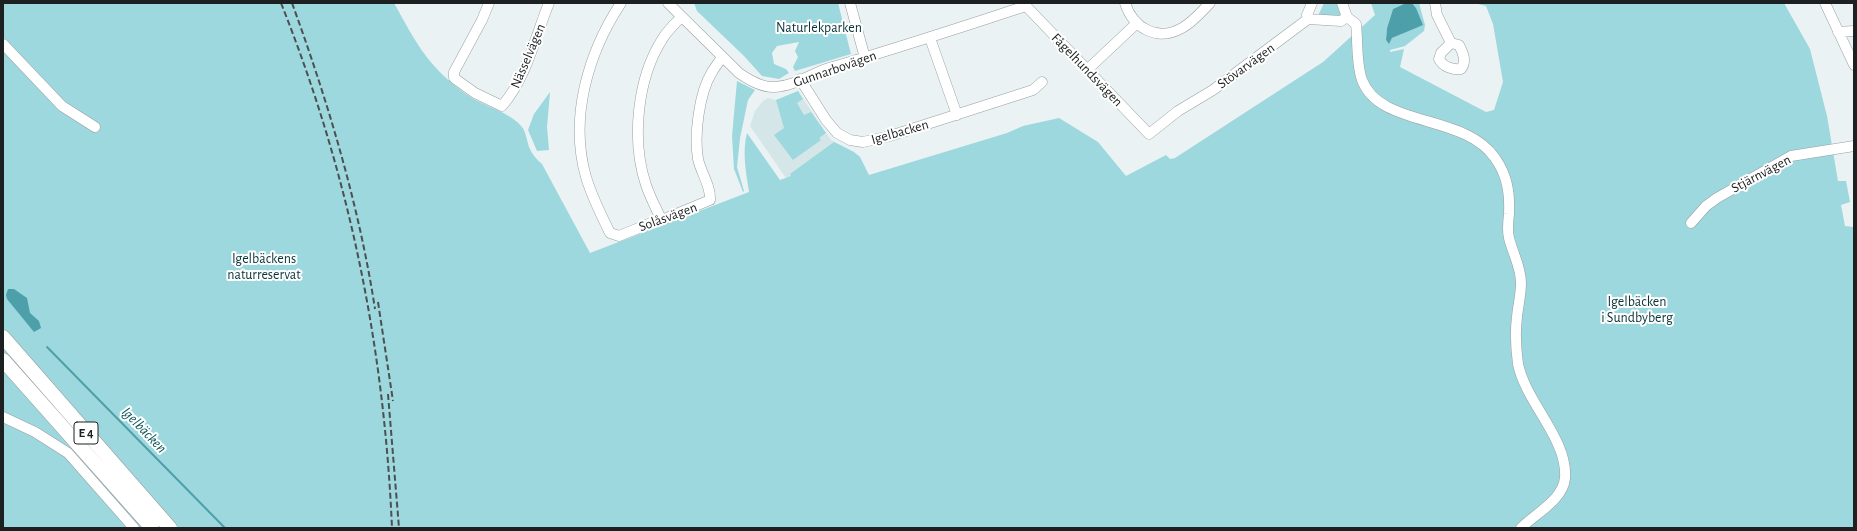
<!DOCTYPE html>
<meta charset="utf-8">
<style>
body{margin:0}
#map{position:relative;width:1857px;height:531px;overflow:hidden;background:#eaf2f3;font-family:"Alegreya Sans",sans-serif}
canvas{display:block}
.frame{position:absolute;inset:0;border:4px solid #1d2020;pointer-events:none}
</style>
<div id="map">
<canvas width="1857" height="531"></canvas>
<div class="frame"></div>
</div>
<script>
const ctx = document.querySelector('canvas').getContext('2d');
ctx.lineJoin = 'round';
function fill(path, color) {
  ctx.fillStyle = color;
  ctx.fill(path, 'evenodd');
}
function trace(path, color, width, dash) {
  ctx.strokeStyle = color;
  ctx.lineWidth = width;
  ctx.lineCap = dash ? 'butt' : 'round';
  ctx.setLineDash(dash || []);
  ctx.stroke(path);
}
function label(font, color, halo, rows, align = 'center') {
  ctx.font = font + ' "Alegreya Sans",sans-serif';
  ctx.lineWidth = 4;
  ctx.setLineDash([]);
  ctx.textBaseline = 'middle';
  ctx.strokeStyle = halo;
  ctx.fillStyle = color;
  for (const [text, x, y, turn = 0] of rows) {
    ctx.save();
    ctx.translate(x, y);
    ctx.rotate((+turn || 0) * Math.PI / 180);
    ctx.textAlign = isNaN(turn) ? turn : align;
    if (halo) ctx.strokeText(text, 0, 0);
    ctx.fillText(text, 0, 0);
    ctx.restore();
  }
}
fill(new Path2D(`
 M798,91L831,140L854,152L814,171L786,178L750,126L755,111L763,101L768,98L776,100Z`), '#d5e6e8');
fill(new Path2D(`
 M3,3H394C418,46 429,69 472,98C487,107 511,113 522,127C526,132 527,141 529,147C532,154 536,159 542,164L590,253L749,192C746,172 742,152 747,133L780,180L791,176L790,174L834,142L854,152L860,157L869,175L1007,133L1023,126L1059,118L1098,142L1126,176L1166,155L1170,159L1175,158L1323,62L1375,15L1371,3H1406L1393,9L1387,28L1386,40L1389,43L1392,38L1401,34L1416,8L1412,3H1419L1425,25L1424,31L1405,46L1390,50V52L1404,49L1400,67L1486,112L1494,110L1503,82L1493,24L1486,6L1474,3H1784L1810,49L1827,116L1838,181H1846L1850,202L1841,205L1845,226L1854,227V528H3Z
 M694,3H838L851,54L795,71L793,67L798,57L795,51L799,42L777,46L772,53L774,64L786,69L789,73L779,79L762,76L744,56L697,11Z
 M1324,3H1337L1342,16L1317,18Z
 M737,81L755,90L748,100L740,138L737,167L744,191L743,192L734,169L732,136Z
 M798,91L803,99L797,103L804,115L811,112L826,133L819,138L821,140L793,160L774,135L784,128L776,100Z
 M550,92L547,127L549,150L537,151L528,130L534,114Z`), '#9dd8de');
fill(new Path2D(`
 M1406,3H1412L1416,8L1423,25L1392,38L1389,44L1386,40L1387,28L1393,9Z
 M8,289H14L27,298L30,313L39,321L41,328L34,332L7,299L6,295Z`), '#4da0a9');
trace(new Path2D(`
 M47,347L225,528`), '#4da0a9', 2);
const minor = new Path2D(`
 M489,3L482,20L454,72V78L475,93L502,106C527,77 535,37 549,3
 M621,3C588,53 569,118 586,177C592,197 601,215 610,233L619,236L661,219H664L710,200C711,186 701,173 698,159C694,135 699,93 712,72C715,67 719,62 722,57
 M668,3L739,73C749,80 762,88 775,87C794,86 811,74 829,68C895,49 961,27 1026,6
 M850,3L865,58
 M1125,3C1133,28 1157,42 1182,28C1193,22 1201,12 1210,3
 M1342,3L1347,17L1356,24C1358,42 1356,63 1362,80C1380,128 1464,113 1495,158C1507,175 1510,192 1509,214C1508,222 1507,230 1509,238C1513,254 1521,267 1521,283C1521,295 1518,306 1517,317C1515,332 1516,349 1518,364C1526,403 1568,439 1565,478C1563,500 1536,513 1521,528
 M1435,3L1437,15L1451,43
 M1825,3L1854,65
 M1026,6L1149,134L1178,111L1213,90L1308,19L1341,21L1347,17
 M1308,19L1307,15L1312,3
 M1838,32L1854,31
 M930,38L957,115
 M1451,43L1459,45C1463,53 1467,61 1461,69C1453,70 1443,67 1439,59L1441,53Z
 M3,44L62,106L95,127
 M1087,70L1137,23
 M800,79L826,120L837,133L850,140L863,142L890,136L1033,90L1042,82
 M661,219C656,208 650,197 646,185C631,140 637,78 663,38C668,30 675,24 681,17
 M1691,223L1706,206L1717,198L1791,156L1854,146
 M3,417L35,432L68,453L134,528`);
const highway = new Path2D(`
 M3,337L170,528
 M3,360L152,528`);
trace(minor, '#989fa0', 11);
trace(highway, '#989fa0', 15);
trace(minor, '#fff', 10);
trace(highway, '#fff', 14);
trace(new Path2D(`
 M281,3C349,174 384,344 392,528
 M292,3C328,102 359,205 375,309
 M378,302L393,401
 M388,394L399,528`), '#4c5050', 2, [6, 3]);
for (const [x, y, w] of [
 [86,433,24]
]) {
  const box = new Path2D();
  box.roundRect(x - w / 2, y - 11, w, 22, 3);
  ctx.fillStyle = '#fff';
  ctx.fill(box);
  trace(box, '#1d2020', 1);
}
label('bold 13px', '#1d2020', null, [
 ["E 4",86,433]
]);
label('14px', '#0b3438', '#fff', [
 ["Naturlekparken",819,28],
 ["Igelbäckens",264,259],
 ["naturreservat",264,275],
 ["Igelbäcken",1637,302],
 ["i Sundbyberg",1637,318]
]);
label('14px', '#1d2020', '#fff', [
 ["Nässelvägen",528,56,-67],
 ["Stövarvägen",1246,66,-36],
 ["Gunnarbovägen",835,69,-19],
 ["Fågelhundsvägen",1087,70,46],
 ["Igelbacken",900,132,-16],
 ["Stjärnvägen",1761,174,-28],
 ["Solåsvägen",668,217,-20]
]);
label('italic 15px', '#07535a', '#fff', [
 ["Igelbäcken",144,430,46]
]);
</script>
